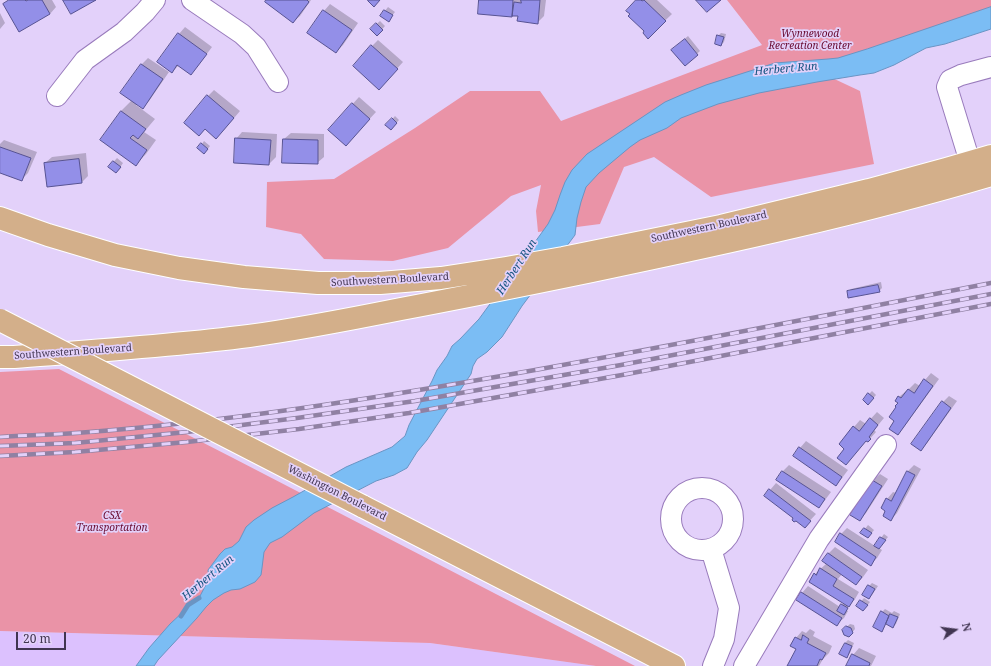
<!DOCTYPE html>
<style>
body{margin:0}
#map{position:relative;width:991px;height:666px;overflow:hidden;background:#e3d1fa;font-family:"Noto Serif",serif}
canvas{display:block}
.north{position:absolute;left:935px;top:610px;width:40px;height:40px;-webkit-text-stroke:3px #e3d1fa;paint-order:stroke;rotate:76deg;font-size:11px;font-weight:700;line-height:16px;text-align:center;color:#413551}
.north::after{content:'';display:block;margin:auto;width:14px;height:18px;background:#413551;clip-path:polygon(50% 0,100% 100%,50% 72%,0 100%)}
.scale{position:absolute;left:16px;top:632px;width:50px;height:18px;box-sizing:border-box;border:2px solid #413551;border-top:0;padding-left:5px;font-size:12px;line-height:14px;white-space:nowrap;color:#413551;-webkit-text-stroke:3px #e3d1fa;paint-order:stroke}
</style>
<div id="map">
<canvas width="991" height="666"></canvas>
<div class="north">N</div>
<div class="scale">20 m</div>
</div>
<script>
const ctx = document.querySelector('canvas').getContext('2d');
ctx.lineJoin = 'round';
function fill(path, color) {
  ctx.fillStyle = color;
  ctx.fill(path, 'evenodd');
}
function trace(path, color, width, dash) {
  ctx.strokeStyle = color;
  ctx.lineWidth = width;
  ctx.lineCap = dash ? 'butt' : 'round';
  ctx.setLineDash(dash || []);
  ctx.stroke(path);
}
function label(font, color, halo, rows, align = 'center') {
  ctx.font = font + ' "Noto Serif",serif';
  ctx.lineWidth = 3.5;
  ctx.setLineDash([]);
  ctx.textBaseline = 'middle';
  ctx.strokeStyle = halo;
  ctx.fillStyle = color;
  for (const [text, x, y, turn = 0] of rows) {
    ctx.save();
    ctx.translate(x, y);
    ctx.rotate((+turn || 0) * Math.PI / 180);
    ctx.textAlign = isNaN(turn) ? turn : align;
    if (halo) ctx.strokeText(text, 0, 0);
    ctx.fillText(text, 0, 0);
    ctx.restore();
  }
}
fill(new Path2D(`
 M0,631L430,643L596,666H0Z`), '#dcc1fe');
fill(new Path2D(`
 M727,0H991V20L828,76L860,91L874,164L711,197L654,157L624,167L600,224L538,232L536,211L541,185L511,196L448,248L393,261L324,259L301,234L266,227L267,182L334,179L415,128L470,91H540L561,121L762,45Z
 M59,369L235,459L635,666H596L430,643L0,631V372Z`), '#ea93a7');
const water = new Path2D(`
 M991,7V29L945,44L926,48L894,65L874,73L860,75L817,82L759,93L718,104L681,118L667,128L640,140L630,147L599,173L586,187L581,202L577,218L575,235L522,306L502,337L487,352L477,359L473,366L471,374L427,440L417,452L407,468L394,475L376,481L314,513L282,537L270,543L264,552L262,568L261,575L255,582L240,589L231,590L224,593L213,600L206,607L197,618L158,660L154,666H136L149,648L170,624L200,596L209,579L208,570L220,554L225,549L232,547L239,541L246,527L254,520L272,508L293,497L346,467L392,447L405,436L409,425L432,381L437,370L447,356L452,346L460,339L479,319L535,242L548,224L555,210L560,195L565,182L572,170L587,154L665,102L681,95L706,85L775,63L828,59L838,58L867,49Z`);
fill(water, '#7bbdf4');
trace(water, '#6a94c3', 1);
fill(new Path2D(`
 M8,0H52L56,7L50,14L4,4Z
 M268,0H311L300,16L293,22Z
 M480,0H546L544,16L537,23L519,16L513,15L511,16Z
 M637,0H657L672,14L648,37L646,31Z
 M330,4L358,23L343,45L336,52L324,11Z
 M388,7L395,12L391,17L381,16Z
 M0,13L5,23L0,29Z
 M380,21L385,26L377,35L371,29Z
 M185,27L212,47L197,67L191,74L179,65L172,72L179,34Z
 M721,33L726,34L724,42L721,45L718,36Z
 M688,36L700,51L685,65L675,47Z
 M378,40L403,62L385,82L372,46Z
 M148,58L169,72L149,101L142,107L137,103L136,105L155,119L144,132L156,140L146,154L136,164L101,139L121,111L132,100L122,93L142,64Z
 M214,90L240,111L223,131L205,128L208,96Z
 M359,97L376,112L352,138L329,130Z
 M395,116L399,120L391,129L387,125Z
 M242,132L277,134L276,157L269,164L235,162L236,139Z
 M291,133L324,134V157L317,163L284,139Z
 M4,140L37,152L28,173L22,179L0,171V144Z
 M204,141L210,146L207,150L202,144Z
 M86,153L88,176L81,183L45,163L52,157Z
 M117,158L123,163L119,169L109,167Z
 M881,282L882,288L879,291L848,292L851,289Z
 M931,373L939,379L904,427L898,434L896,421L899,397L906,391H907L915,383L920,386L925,380Z
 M872,391L876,395L868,404L869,394Z
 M949,396L957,401L927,443L921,450L943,402Z
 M877,412L884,418L874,430L876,432L868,441L867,440L846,464V449L840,444L854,427L860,420L866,424Z
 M806,441L848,470L842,478L835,485L800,448Z
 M789,465L831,492L825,500L819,507L777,480L783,471Z
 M914,465L921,469L897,513L891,520L887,511V499L893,492L896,493L908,471Z
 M880,474L888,479L866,513L859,520L851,514L873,480Z
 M776,483L816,514L805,526L765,496Z
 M868,525L874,530L871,534L862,533Z
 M847,528L875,546L884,534L888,537L879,548L882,550L877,558L871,564L841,534Z
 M835,547L868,570L863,577L856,584L842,574L838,579L859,592L855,599L849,605L846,610L848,611L844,618L837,624L802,593L808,586L840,607L844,603L815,574L827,563L828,554Z
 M872,583L878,586L872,595L869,598L864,595L869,586Z
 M864,598L870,602L866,607L857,606Z
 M885,609L892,613L894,611L900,614L896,624L893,627L886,624L884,628L882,631V612Z
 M850,624L854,625L855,629L849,636L843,630Z
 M810,629L815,632L813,636L832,646L829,653L823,659L819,666H788L797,648L796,638L802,631L806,633Z
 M848,640L854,643L850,653L847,656L845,643Z
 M859,648L876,656L871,666H847L853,655Z`), '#0003');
trace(new Path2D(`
 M181,616L188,605L199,598`), '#6a94c3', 5);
const building = new Path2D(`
 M9,0H25L26,1L28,0H42L50,14L19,32L3,4Z
 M63,0H96L71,14Z
 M266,0H307L309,2L293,23L265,2Z
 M368,0H380L374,7L368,1Z
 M479,0H513L512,17L478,14Z
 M521,0H540L538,24L517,21L518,16H512L514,2L521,3Z
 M636,0H641L642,1L644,0L666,21L648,39L643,33L644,31L628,16L630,14L626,11Z
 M696,0H721L707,12Z
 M323,10L352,30L336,53L307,33Z
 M384,10L393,15L389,22L380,16Z
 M376,23L383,30L377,36L370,29Z
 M178,33L207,54L191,75L177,65L172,73L157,62Z
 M717,35L724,37L721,46L715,44Z
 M685,39L698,55L685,66L671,50Z
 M371,45L398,69L379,90L353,66Z
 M141,64L163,79L143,109L120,93Z
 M207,95L234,118L216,139L205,129L199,136L184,123Z
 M352,103L370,119L346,146L328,130Z
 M121,111L146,129L138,139L133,135L130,138L147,150L136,166L100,140Z
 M392,118L397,123L391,130L385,125Z
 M235,138L271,140L269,165L234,163Z
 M283,139L318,140V164L282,163Z
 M201,143L208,149L204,154L197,148Z
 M0,147L31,158L22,181L0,173Z
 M79,159L82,183L47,187L44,163Z
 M113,161L121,167L116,173L108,167Z
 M878,285L880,292L848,298L847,291Z
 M924,379L933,386L898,435L889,429L894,421L889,417L896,407L895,406L898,403L895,401L898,396L901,398L908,389L914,393Z
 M868,393L874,398L868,405L863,400Z
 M942,401L951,408L921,451L911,444Z
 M870,418L878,425L869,437L871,439L868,442L866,441L846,465L837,458L844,449L839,444L853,426L859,431Z
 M799,447L842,477L836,486L793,456Z
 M782,471L825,499L819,508L776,480Z
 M907,471L915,475L891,521L883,516L885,511L881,508L886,498L891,501Z
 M872,480L882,486L860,521L850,515Z
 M769,489L811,521L805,528L796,521L794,522L792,520L793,518L764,496Z
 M864,528L872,533L868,538L860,533Z
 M840,533L876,557L871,566L835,542Z
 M880,537L886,540L879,549L874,546Z
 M828,553L862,577L856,585L822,561Z
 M820,568L837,579L833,586L854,599L849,607L809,582L814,573L816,575Z
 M868,585L875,589L869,599L862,595Z
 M801,592L842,618L837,626L796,600Z
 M860,600L868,605L863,611L856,606Z
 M841,604L848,608L844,615L837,611Z
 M881,611L889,616L882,632L873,627Z
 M890,614L898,617L893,628L886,624Z
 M846,626L851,628L853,633L849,637L844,635L842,630Z
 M803,635L809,639L807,643L826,653L822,660L820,659L817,666H787L796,649L790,646L795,637L801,640Z
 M845,643L852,646L847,658L839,654Z
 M852,654L870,663L869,666H846Z`);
fill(building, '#938fe8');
trace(building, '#575392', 1);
const minor = new Path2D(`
 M192,0L242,34L256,47L278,82
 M57,96L85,60L124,32L145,12L155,0
 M970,162L947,87L950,80L961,75L991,67
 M671 519a31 31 0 1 1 62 0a31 31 0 1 1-62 0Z
 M711,549L729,608L724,639L713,666
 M744,666L819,539L886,445`);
const major = new Path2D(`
 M0,218L48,235L115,255L179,268L244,277L318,283H380L441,278L506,268L563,258L721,226L869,190L946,169L991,156
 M0,357H14C93,351 171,346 249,336C300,329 351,319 401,309C465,297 529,284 592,271C726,243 860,214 991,175
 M362,506L674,666`);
trace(minor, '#997bbc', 22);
trace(major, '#fff', 24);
trace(minor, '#fff', 20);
trace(major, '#d3af8a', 22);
const rail = new Path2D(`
 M0,437C25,435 50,435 76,433C229,422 384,397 535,370C687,343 839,313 991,283
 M0,446L75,443L187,432L297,418L415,401L621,365L991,294
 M0,456L75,452L187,442L299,429L409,413L622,375L991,304`);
trace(rail, '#9081a3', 4.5);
trace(rail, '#e3d1fa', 3, [9]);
const majorBridge = new Path2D(`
 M0,320L362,506`);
trace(majorBridge, '#fff', 24, []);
trace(majorBridge, '#d3af8a', 22);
label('italic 10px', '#690a30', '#e3d1fa', [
 ["Wynnewood",810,34],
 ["Recreation Center",810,46],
 ["CSX",112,516],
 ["Transportation",112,528]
]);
label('10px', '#413551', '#e3d1fa', [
 ["Southwestern Boulevard",709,227,-12],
 ["Southwestern Boulevard",390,280,-3],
 ["Southwestern Boulevard",73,352,-4],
 ["Washington Boulevard",337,493,27]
]);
label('italic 11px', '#145480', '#e3d1fa', [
 ["Herbert Run",786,69,-5],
 ["Herbert Run",517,267,-57],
 ["Herbert Run",208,578,-40]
]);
</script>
